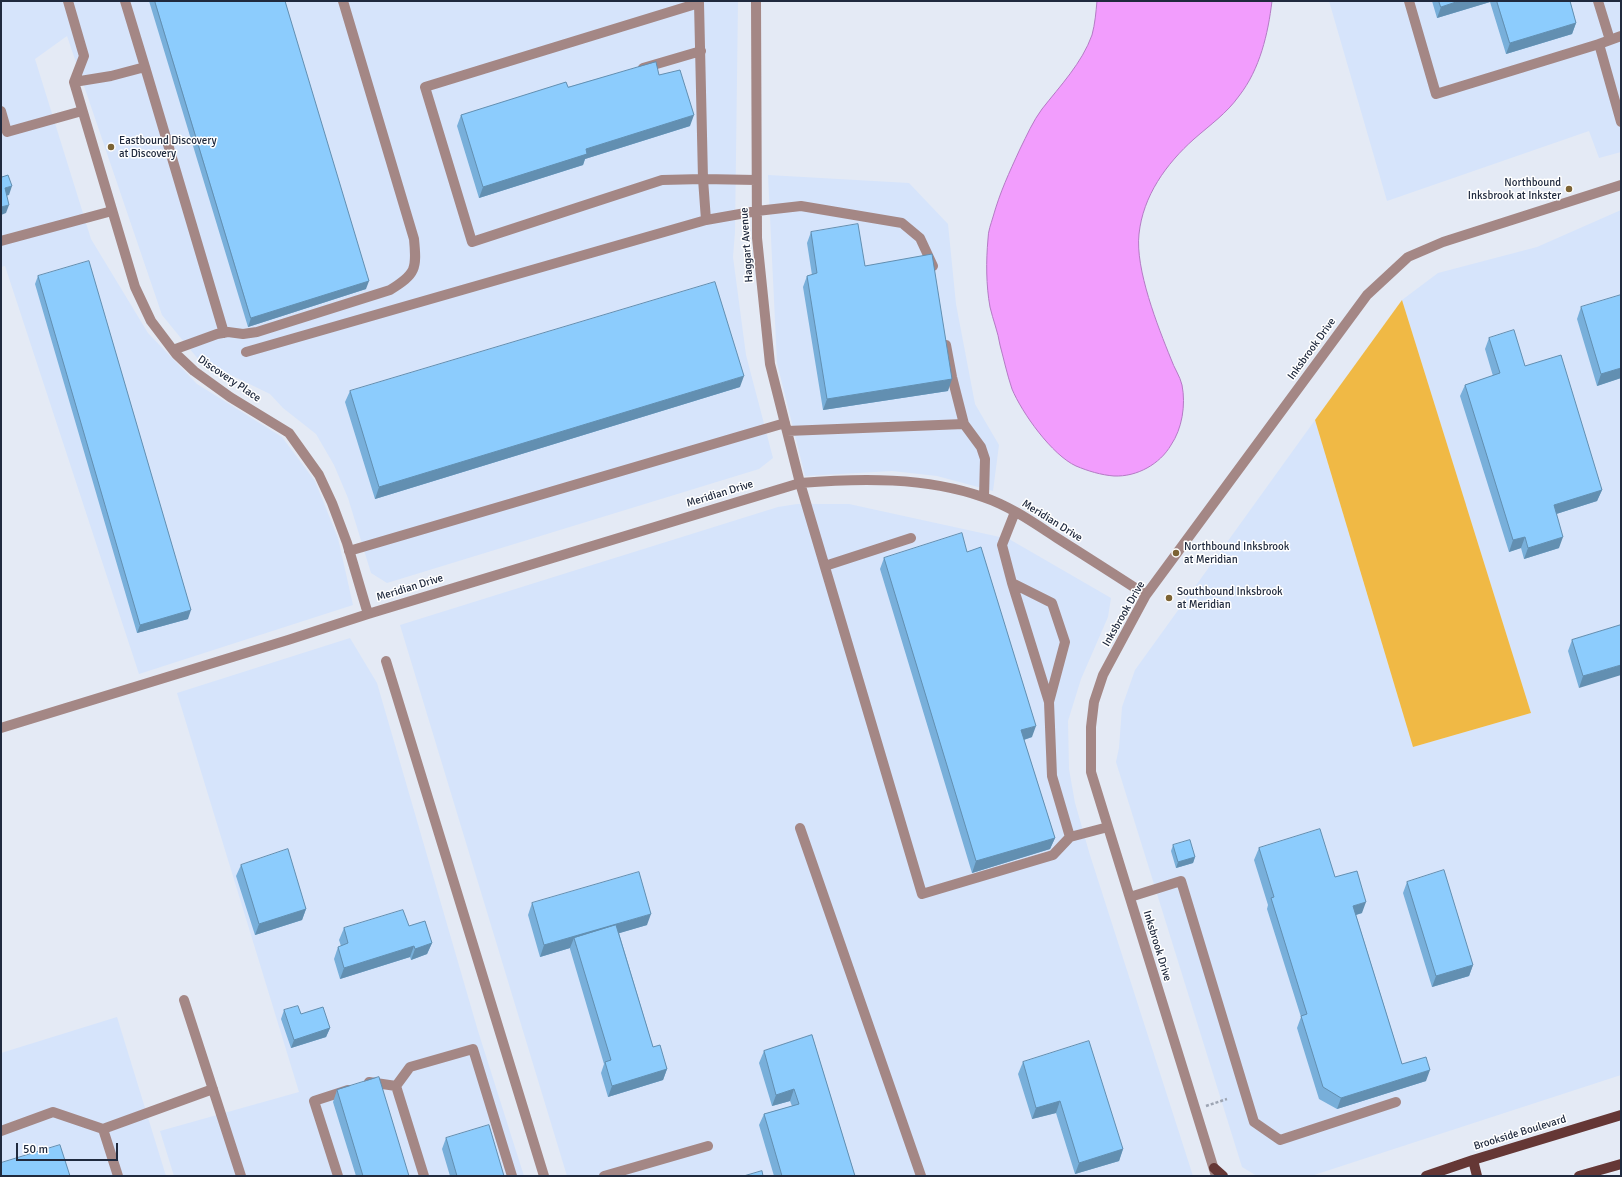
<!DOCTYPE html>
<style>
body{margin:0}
#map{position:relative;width:1622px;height:1177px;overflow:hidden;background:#e4eaf5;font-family:Signika,sans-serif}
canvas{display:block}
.frame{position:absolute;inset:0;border:2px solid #202a3e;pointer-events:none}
.scale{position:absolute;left:16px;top:1143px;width:102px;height:18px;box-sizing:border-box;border:2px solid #202a3e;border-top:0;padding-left:5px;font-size:12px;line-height:14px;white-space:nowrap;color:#202a3e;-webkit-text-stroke:3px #fff;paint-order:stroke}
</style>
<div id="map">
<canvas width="1622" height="1177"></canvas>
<div class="frame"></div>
<div class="scale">50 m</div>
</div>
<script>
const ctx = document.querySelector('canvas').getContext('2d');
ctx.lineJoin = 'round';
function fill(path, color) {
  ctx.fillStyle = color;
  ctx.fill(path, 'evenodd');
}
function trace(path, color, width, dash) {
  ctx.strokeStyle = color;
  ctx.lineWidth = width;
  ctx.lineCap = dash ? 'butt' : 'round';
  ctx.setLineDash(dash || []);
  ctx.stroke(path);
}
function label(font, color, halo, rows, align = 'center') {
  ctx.font = font + ' Signika,sans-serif';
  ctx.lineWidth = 3;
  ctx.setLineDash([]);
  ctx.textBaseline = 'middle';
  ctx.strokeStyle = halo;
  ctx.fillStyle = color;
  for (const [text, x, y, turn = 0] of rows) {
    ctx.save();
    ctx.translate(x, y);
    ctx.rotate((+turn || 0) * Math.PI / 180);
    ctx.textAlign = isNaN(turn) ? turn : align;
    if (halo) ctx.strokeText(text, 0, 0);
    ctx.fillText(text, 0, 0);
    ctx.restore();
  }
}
fill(new Path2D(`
 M1,1H738L735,232L733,257L746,355L773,458L759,469L387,583L371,573L348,498L334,465L316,434L283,408L270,394L198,359L162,315L67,36L35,59L91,239L148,333L197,384L282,437L315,481L338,538L353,605L139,674L5,266L1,267Z
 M1329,1H1621V152L1599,158L1589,131L1387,201Z
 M768,175L909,183L948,224L956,304L975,404L999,445L993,491L937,476L892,471L805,476L777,363Z
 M1621,210V1075L1311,1176H1257L1242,1167L1116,762L1119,748L1122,707L1135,670L1315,420L1413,747L1531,713L1402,300L1438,273L1537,247Z
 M797,504H849L1009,539L1111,598L1108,617L1081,679L1068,721L1069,769L1075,803L1089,852L1193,1176H567L400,625L778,507Z
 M350,638L377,683L478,1031L524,1176H174L160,1131L299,1092L177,693Z
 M117,1017L166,1176H1V1053Z`), '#d6e4fb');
fill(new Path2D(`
 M1402,300L1531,713L1413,747L1315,420Z`), '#f0b945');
const water = new Path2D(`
 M1097,1H1272C1268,34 1260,69 1239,96C1227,113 1210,125 1194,139C1166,164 1143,196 1139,234C1135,269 1158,327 1171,359C1174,368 1180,376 1182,385C1186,405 1182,429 1171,445C1160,464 1137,477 1114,476C1101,475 1088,471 1076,466C1052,455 1022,413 1012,389C1007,374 1004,360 1000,345C998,332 993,320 990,307C986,285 986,261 988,239C988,231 991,224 993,217C1000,192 1009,173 1020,149C1027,135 1033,121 1042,109C1060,86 1082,63 1092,35C1095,24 1096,12 1097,1Z`);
fill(water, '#f29dfd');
trace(water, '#b37ac4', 1);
trace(new Path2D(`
 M1206,1106L1227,1099`), '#9da5b3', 2.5, [3, 2]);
trace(new Path2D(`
 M68,1L84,56L74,82
 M125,1L145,67
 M756,1L757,238L770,364L800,483L922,894L1053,855L1070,837
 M1409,1L1436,94L1599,44
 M1598,1L1610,40
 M1621,36L1599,44L1621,122
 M643,68L701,51
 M74,82L135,287L151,321L176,354L194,371L230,397L289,433L319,475L332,503L347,543L368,614
 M74,82L111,76L145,67L224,333
 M1,111L7,132L82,111
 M706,220L703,179L662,180L472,242L425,87L699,3L703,179L756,180
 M1,241L112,211
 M946,345L952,377L964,424
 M173,350L217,334L228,332L243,334L257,332L390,290C416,274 417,269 414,239L343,1
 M246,352L706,220L757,211L801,206L902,223L920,238L933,266
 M787,431L964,424L981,447L985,459L984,497
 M1015,512L1002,545L1012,583L1049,702L1052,776L1070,837L1108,827
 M349,551L785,423
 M825,566L911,538
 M1012,583L1052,603L1065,642L1049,702
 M386,661L544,1176
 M1,728L288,640L368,614L800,483C861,478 925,477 983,497C1010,506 1034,523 1057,538C1087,557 1117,576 1146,595
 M800,828L921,1176
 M1130,897L1181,881L1254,1122L1280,1140L1396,1102
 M184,1000L241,1176
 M369,1082L396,1086
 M103,1129L213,1089
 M1,1131L53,1112L103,1129L118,1176
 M338,1176L314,1101L348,1090
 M424,1176L396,1086L410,1067L473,1049L512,1176
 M604,1176L708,1146
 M1216,1176L1091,772V727L1094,702L1103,675L1146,595L1367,295L1408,257L1443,242L1621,185`), '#a48785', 10);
trace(new Path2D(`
 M1473,1160L1477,1176
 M1214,1168L1223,1176
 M1426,1176L1473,1160L1621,1115
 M1579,1176L1621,1164`), '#653735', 10);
fill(new Path2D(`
 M149,1H285L366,289L248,327Z
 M1432,1H1570L1576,23L1572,34L1506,54L1490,2L1437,18Z
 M659,75L690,126L585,159L583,165L479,198L457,126L461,115L568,87Z
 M811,232L865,266L948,391L823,410L803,287L807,276L812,275L807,243Z
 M38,276L188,619L137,633L35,284Z
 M1581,307L1621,378L1597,386L1577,319Z
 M1489,338L1525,366L1602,490L1597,501L1556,514L1559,548L1524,559L1521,548L1509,552L1460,396L1465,385L1493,376L1485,349Z
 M740,387L375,499L345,402L350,391Z
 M967,552L1032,737L1024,740L1055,838L1050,849L972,873L880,569L884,558Z
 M1621,625L1579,688L1568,651L1572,640Z
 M1173,845L1195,857L1193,863L1176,868L1171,851Z
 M1259,848L1335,877L1362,913L1356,915L1402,1064L1426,1081L1337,1109L1319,1099L1297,1028L1301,1017L1267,909L1268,905L1254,860Z
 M241,865L306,909L302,920L255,935L236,876Z
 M1407,882L1473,965L1469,976L1432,987L1403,893Z
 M532,903L647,925L619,933L653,1047L667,1069L663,1080L608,1097L601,1073L604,1064L570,949V948L540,957L528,915Z
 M409,926L432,943L427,954L411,960L410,957L340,979L334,959L338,947L341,946L339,940L344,928Z
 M284,1010L301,1014L330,1028L326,1037L291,1048L281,1019Z
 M812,1035L855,1176H774L759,1125L764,1114L792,1106L790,1101L772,1106L759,1063L764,1051Z
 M1023,1062L1123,1149L1119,1161L1075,1174L1056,1113L1032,1119L1018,1074Z
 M337,1090L409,1176H356L333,1102Z
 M446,1138L504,1176H450L442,1149Z`), '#78afda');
fill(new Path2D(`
 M1459,1H1490V2L1437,18L1441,7Z
 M1576,23L1572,34L1506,54L1510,43Z
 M694,115L690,126L585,159L583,165L479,198L483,187L586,149Z
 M12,186L9,195L2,197L5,188Z
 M9,205L6,213L1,215V207Z
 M369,281L366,289L248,327L251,318Z
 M1621,368V378L1597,386L1601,374Z
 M744,376L740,387L375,499L379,487Z
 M952,379L948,391L823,410L827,399Z
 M1602,490L1597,501L1550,516L1554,505Z
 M1525,537L1521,548L1509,552L1513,540Z
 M1563,537L1559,548L1524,559L1528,548Z
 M191,610L188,619L137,633L140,625Z
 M1621,665V675L1579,688L1583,676Z
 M1036,726L1032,737L1017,742L1021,730Z
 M1055,838L1050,849L972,873L976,861Z
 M1195,857L1193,863L1176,868L1178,862Z
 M1366,902L1362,913L1349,917L1353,906Z
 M306,909L302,920L255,935L259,924Z
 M651,914L647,925L576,946L574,938L570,948L540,957L544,945Z
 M432,943L427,954L411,960L415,949Z
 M414,946L410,957L340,979L344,968Z
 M1473,965L1469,976L1432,987L1436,976Z
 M330,1028L326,1037L291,1048L294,1040Z
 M667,1069L663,1080L608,1097L612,1086Z
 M1430,1070L1426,1081L1337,1109L1341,1098Z
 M794,1089L790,1101L772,1106L776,1095Z
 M1060,1101L1056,1113L1032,1119L1036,1108Z
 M1123,1149L1119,1161L1075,1174L1079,1163Z`), '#628fb1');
const building = new Path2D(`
 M155,1H285L369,281L251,318Z
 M1439,1H1459L1441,7Z
 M1497,1H1570L1576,23L1510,43Z
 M656,62L659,75L680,70L694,115L586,149L587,154L483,187L461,115L566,82L568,87Z
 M1,175L2,177L8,175L12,186L5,188L9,205L1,207Z
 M858,224L865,266L932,254L952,379L827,399L807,276L817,273L811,232Z
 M89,261L191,610L140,625L38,276Z
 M715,282L744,376L379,487L350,391Z
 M1621,295V368L1601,374L1581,307Z
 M1514,330L1525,366L1561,355L1602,490L1554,505L1563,537L1528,548L1525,537L1513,540L1465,385L1500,373L1489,338Z
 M962,533L967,552L981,547L1036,726L1021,730L1055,838L976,861L884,558Z
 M1621,625V665L1583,676L1572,640Z
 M1320,829L1335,877L1357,871L1366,902L1353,906L1402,1064L1426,1057L1430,1070L1341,1098L1323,1087L1301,1016L1307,1014L1271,898L1274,897L1259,848Z
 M1190,840L1195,857L1178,862L1173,845Z
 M288,849L306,909L259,924L241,865Z
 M1444,870L1473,965L1436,976L1407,882Z
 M639,872L651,914L544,945L532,903Z
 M403,910L409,926L425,921L432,943L415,949L414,946L344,968L338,947L348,943L344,928Z
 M616,925L653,1047L660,1045L667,1069L612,1086L605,1062L611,1060L574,938Z
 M298,1006L301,1014L323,1007L330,1028L294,1040L284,1010Z
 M812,1035L855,1176H782L764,1114L799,1104L794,1089L776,1095L764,1051Z
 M1089,1041L1123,1149L1079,1163L1060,1101L1036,1108L1023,1062Z
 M379,1077L409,1176H363L337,1090Z
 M489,1125L504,1176H457L446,1138Z
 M60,1145L70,1176H1V1163Z
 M762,1171L763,1176H744Z`);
fill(building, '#8cccfd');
trace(building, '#628fb1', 1);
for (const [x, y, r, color] of [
 [111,147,4,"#7c6334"],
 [1569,189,4,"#7c6334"],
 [1176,553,4,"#7c6334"],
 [1169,598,4,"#7c6334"]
]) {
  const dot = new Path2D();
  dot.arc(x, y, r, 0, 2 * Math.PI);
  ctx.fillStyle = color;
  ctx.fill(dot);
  trace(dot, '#fff', 1.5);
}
label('11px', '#202a3e', '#fff', [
 ["Eastbound Discovery",119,141],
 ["at Discovery",119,154],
 ["Northbound",1561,183,"right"],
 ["Inksbrook at Inkster",1561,196,"right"],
 ["Northbound Inksbrook",1184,547],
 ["at Meridian",1184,560],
 ["Southbound Inksbrook",1177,592],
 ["at Meridian",1177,605]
], 'left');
label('11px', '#202a3e', '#fff', [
 ["Haggart Avenue",747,245,-94],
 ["Inksbrook Drive",1312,349,-54],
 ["Discovery Place",229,379,34],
 ["Meridian Drive",720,494,-17],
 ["Meridian Drive",1052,521,32],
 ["Meridian Drive",410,588,-17],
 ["Inksbrook Drive",1124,614,-60],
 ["Inksbrook Drive",1157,946,73],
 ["Brookside Boulevard",1520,1133,-17]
]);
</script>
